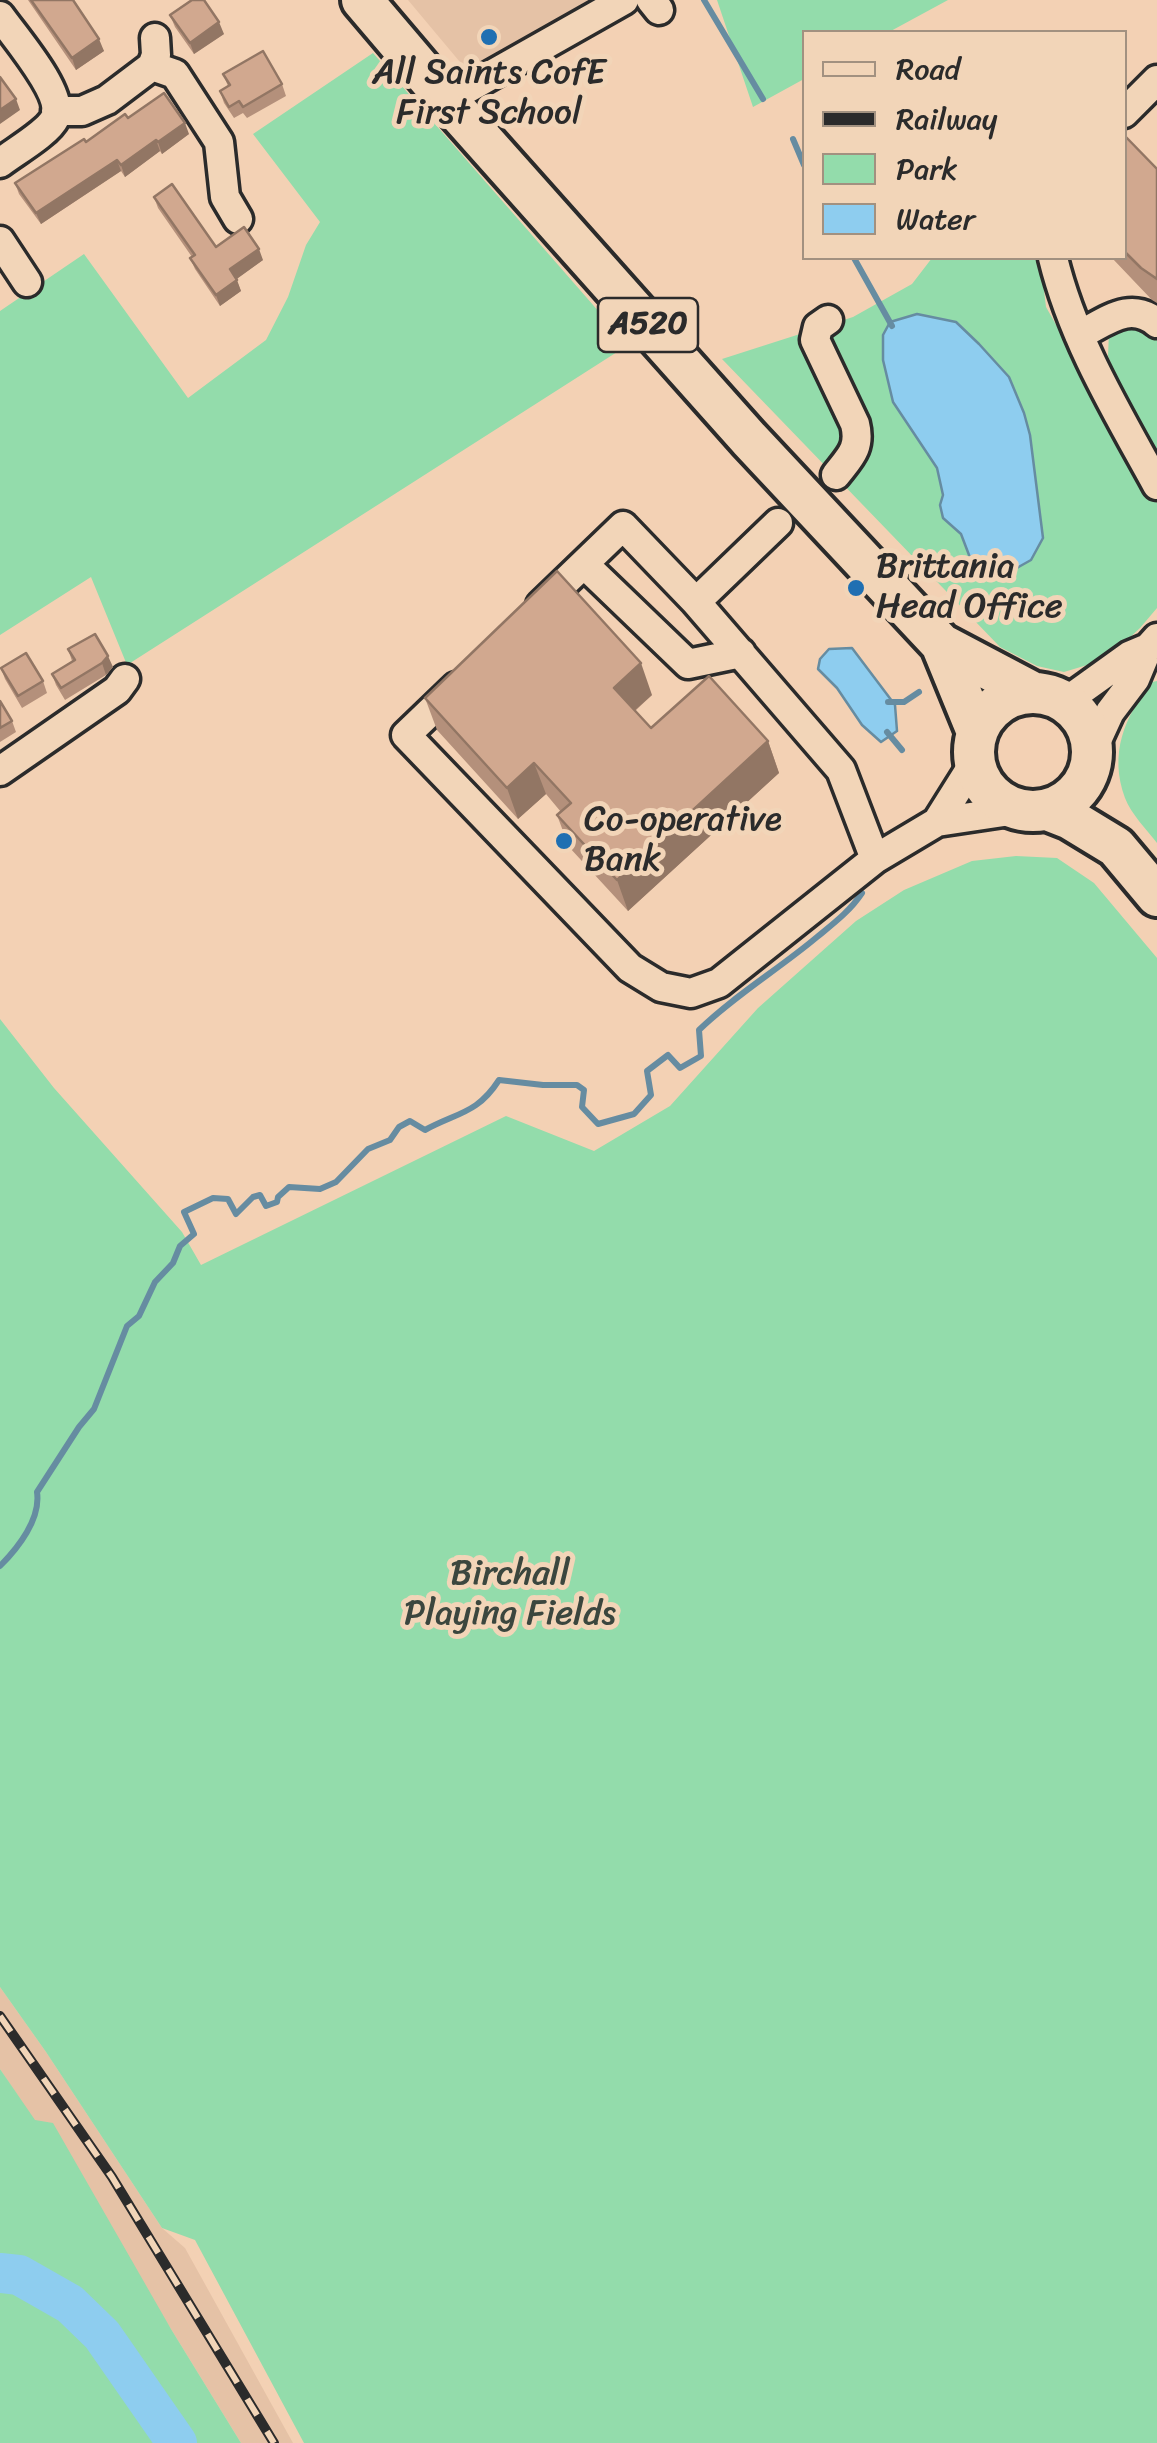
<!DOCTYPE html>
<style>
body{margin:0}
#map{position:relative;width:1157px;height:2443px;overflow:hidden;background:#f3d1b4;font-family:Sriracha,sans-serif}
canvas{display:block}
.legend{position:absolute;left:802px;top:30px;width:325px;height:230px;box-sizing:border-box;background:#f2d5b8;border:2px solid #a29180;margin:0;padding:12px 18px;list-style:none;font-size:30px;color:#2b2b2b}
.legend li{display:flex;align-items:center;gap:20px;height:50px}
.legend b{width:50px;border:2px solid #a29180}
</style>
<div id="map">
<canvas width="1157" height="2443"></canvas>
<ul class="legend">
<li><b style="height:12px;background:#f2d5b8"></b>Road</li>
<li><b style="height:12px;background:#2b2b2b"></b>Railway</li>
<li><b style="height:28px;background:#93dcab"></b>Park</li>
<li><b style="height:28px;background:#8ecdef"></b>Water</li>
</ul>
</div>
<script>
const ctx = document.querySelector('canvas').getContext('2d');
ctx.lineJoin = 'round';
function fill(path, color) {
  ctx.fillStyle = color;
  ctx.fill(path, 'evenodd');
}
function trace(path, color, width, dash) {
  ctx.strokeStyle = color;
  ctx.lineWidth = width;
  ctx.lineCap = dash ? 'butt' : 'round';
  ctx.setLineDash(dash || []);
  ctx.stroke(path);
}
function label(font, color, halo, rows, align = 'center') {
  ctx.font = font + ' Sriracha,sans-serif';
  ctx.lineWidth = 10;
  ctx.setLineDash([]);
  ctx.textBaseline = 'middle';
  ctx.strokeStyle = halo;
  ctx.fillStyle = color;
  for (const [text, x, y, turn = 0] of rows) {
    ctx.save();
    ctx.translate(x, y);
    ctx.rotate((+turn || 0) * Math.PI / 180);
    ctx.textAlign = isNaN(turn) ? turn : align;
    if (halo) ctx.strokeText(text, 0, 0);
    ctx.fillText(text, 0, 0);
    ctx.restore();
  }
}
fill(new Path2D(`
 M408,0H607L470,74Z
 M0,1987L46,2052L162,2228L185,2248L293,2443H241L171,2329L0,2069Z`), '#e5c2a6');
fill(new Path2D(`
 M717,0H948L889,32H804V79L753,107Z
 M373,53L628,345L127,665L91,577L0,635V311L84,254L188,398L266,340L288,297L306,245L320,222L253,134Z
 M932,258H1040L1046,307L1157,503V608L1140,628L1107,659L1064,672L1037,666L1000,647L722,359L853,317L912,284Z
 M1134,322L1157,335V454L1123,394L1108,356L1109,332Z
 M1157,681V843C1147,830 1131,814 1125,798C1109,754 1124,717 1152,682Z
 M1016,856L1057,858L1094,883L1157,958V2443H304L195,2240L162,2228L46,2052L0,1987V1019L54,1088L182,1232L201,1265L506,1116L594,1151L670,1106L758,1008L856,921L904,890L972,861Z
 M0,2069L35,2120L53,2123L171,2329L241,2443H0Z`), '#93dcab');
const water = new Path2D(`
 M917,314L956,322L979,344L1009,377L1024,413L1030,435L1043,538L1031,560L1015,569L987,574L969,555L961,534L943,518L940,505L943,495L937,468L893,402L883,360V335L890,322Z
 M852,648L895,705L897,731L881,742L862,725L837,688L818,669L820,659L829,649Z`);
fill(water, '#8ecdef');
trace(water, '#668ca1', 2.5);
trace(new Path2D(`
 M704,0L763,99
 M793,139L804,165
 M854,258L892,326
 M888,702H904L919,692
 M887,732L902,750
 M0,1566C18,1548 41,1519 37,1492L79,1427L94,1409L127,1326L139,1316L155,1282L173,1263L180,1246L194,1234L184,1212L213,1198L228,1199L236,1214L253,1197L260,1195L266,1206L277,1202L278,1197L289,1187L320,1189L336,1182L368,1149L390,1140L399,1127L410,1121L425,1130C458,1112 477,1114 499,1080L543,1085H577L584,1090L582,1107L598,1124L634,1114L651,1095L647,1071L668,1055L680,1068L701,1056L699,1030C735,995 779,969 817,937C834,923 850,911 862,893`), '#668ca1', 6);
trace(new Path2D(`
 M0,2273L19,2275L70,2304L102,2335L177,2443`), '#8ecdef', 40);
const minor = new Path2D(`
 M651,0L659,10
 M0,16C14,36 65,94 55,118C48,133 14,152 0,163
 M152,66L175,74L219,142L225,197L238,219
 M447,100L624,0
 M56,111H82L107,100L152,66L156,55L155,38
 M1124,113L1157,80
 M0,241L27,282
 M1053,258C1073,340 1117,412 1157,485
 M828,320L818,327L815,340L855,424C861,448 850,457 836,475
 M1079,335C1106,322 1130,300 1157,323
 M584,564L688,664L741,653
 M696,602L778,523
 M541,605L623,526L696,602L841,770L875,859L937,822L1017,810
 M456,687L406,735L630,968L661,987L691,993L719,983L875,859
 M1065,702L1129,656L1148,648
 M1093,749L1110,712L1135,679L1148,648L1157,638
 M0,771L117,690L125,679
 M937,822L974,763`);
const highway = new Path2D(`
 M362,0L447,100L749,439L941,644L1032,692
 M941,644L977,732
 M974 752a59 59 0 1 1 118 0a59 59 0 1 1-118 0Z
 M1047,810L1070,819L1116,847L1157,896`);
trace(minor, '#2b2b2b', 35);
trace(highway, '#2b2b2b', 48);
trace(minor, '#f2d5b8', 28);
trace(highway, '#f2d5b8', 40);
const rail = new Path2D(`
 M0,2016L112,2177L274,2443`);
trace(rail, '#2b2b2b', 10);
trace(rail, '#f2d5b8', 6, [19]);
fill(new Path2D(`
 M28,0H73L104,51L76,70Z
 M170,15L224,34L194,54L175,27Z
 M223,74L282,84L286,96L247,118L243,113L234,118L224,103L220,91L228,86Z
 M128,118L189,134L162,154L160,151L125,177L121,171L41,224L19,194L15,183Z
 M1124,135L1157,169V303L1152,300L1112,258H1124Z
 M154,197L216,247L263,260L236,279L241,291L220,306L195,269L190,258L192,257L158,208Z
 M68,649L113,667L106,675L65,700L56,685L52,674L72,661Z
 M1,668L43,681L47,693L22,708L5,679Z
 M652,695L635,711L651,728L768,741L779,773L628,911L569,847L557,815L561,812L546,794L518,819L437,730L425,698Z
 M0,701L12,721L16,732L0,742Z`), '#b4907b');
fill(new Path2D(`
 M219,22L224,34L194,54L190,43Z
 M99,39L104,51L76,70L72,58Z
 M16,99L20,110L0,124V110Z
 M185,123L189,134L162,154L158,142Z
 M156,140L160,151L125,177L121,165Z
 M117,160L121,171L41,224L36,213Z
 M259,249L263,260L234,281L230,269Z
 M237,280L241,291L220,306L216,295Z
 M108,656L113,667L106,675L102,663Z
 M641,663L652,695L625,719L614,688Z
 M768,741L779,773L628,911L617,880Z
 M534,763L546,794L518,819L507,788Z`), '#927664');
const building = new Path2D(`
 M31,0H73L99,39L72,58Z
 M192,0H204L219,22L190,43L170,15Z
 M263,51L282,84L243,107L239,101L229,107L220,91L230,85L223,74Z
 M0,77L16,99L0,110Z
 M164,93L185,123L158,142L156,140L121,165L117,160L36,213L15,183L84,139L86,142L125,114L128,118Z
 M1124,135L1157,169V279L1141,268L1124,251Z
 M172,184L216,247L244,227L259,249L230,269L237,280L216,295L190,258L195,255L154,197Z
 M557,571L641,663L614,688L651,728L709,676L768,741L617,880L557,815L571,803L534,763L507,788L425,698Z
 M95,634L108,656L102,663L61,688L52,674L75,660L68,649Z
 M26,653L43,681L18,696L1,668Z
 M0,701L12,721L0,728Z`);
fill(building, '#d1a88f');
trace(building, '#927664', 2.5);
for (const [x, y, r, color] of [
 [489,37,10,"#1f6fb2"],
 [856,588,10,"#1f6fb2"],
 [564,841,10,"#1f6fb2"]
]) {
  const dot = new Path2D();
  dot.arc(x, y, r, 0, 2 * Math.PI);
  ctx.fillStyle = color;
  ctx.fill(dot);
  trace(dot, '#f2d5b8', 4);
}
for (const [x, y, w] of [
 [648,325,100]
]) {
  const box = new Path2D();
  box.roundRect(x - w / 2, y - 27, w, 54, 8);
  ctx.fillStyle = '#f2d5b8';
  ctx.fill(box);
  trace(box, '#2b2b2b', 2.5);
}
label('bold 32px', '#2b2b2b', null, [
 ["A520",648,325]
]);
label('35px', '#2b2b2b', '#f2d5b8', [
 ["All Saints CofE",489,74,"center"],
 ["First School",489,114,"center"],
 ["Brittania",876,568],
 ["Head Office",876,608],
 ["Co-operative",584,821],
 ["Bank",584,861]
], 'left');
label('35px', '#3b463e', '#f2d5b8', [
 ["Birchall",510,1575],
 ["Playing Fields",510,1615]
]);
</script>
